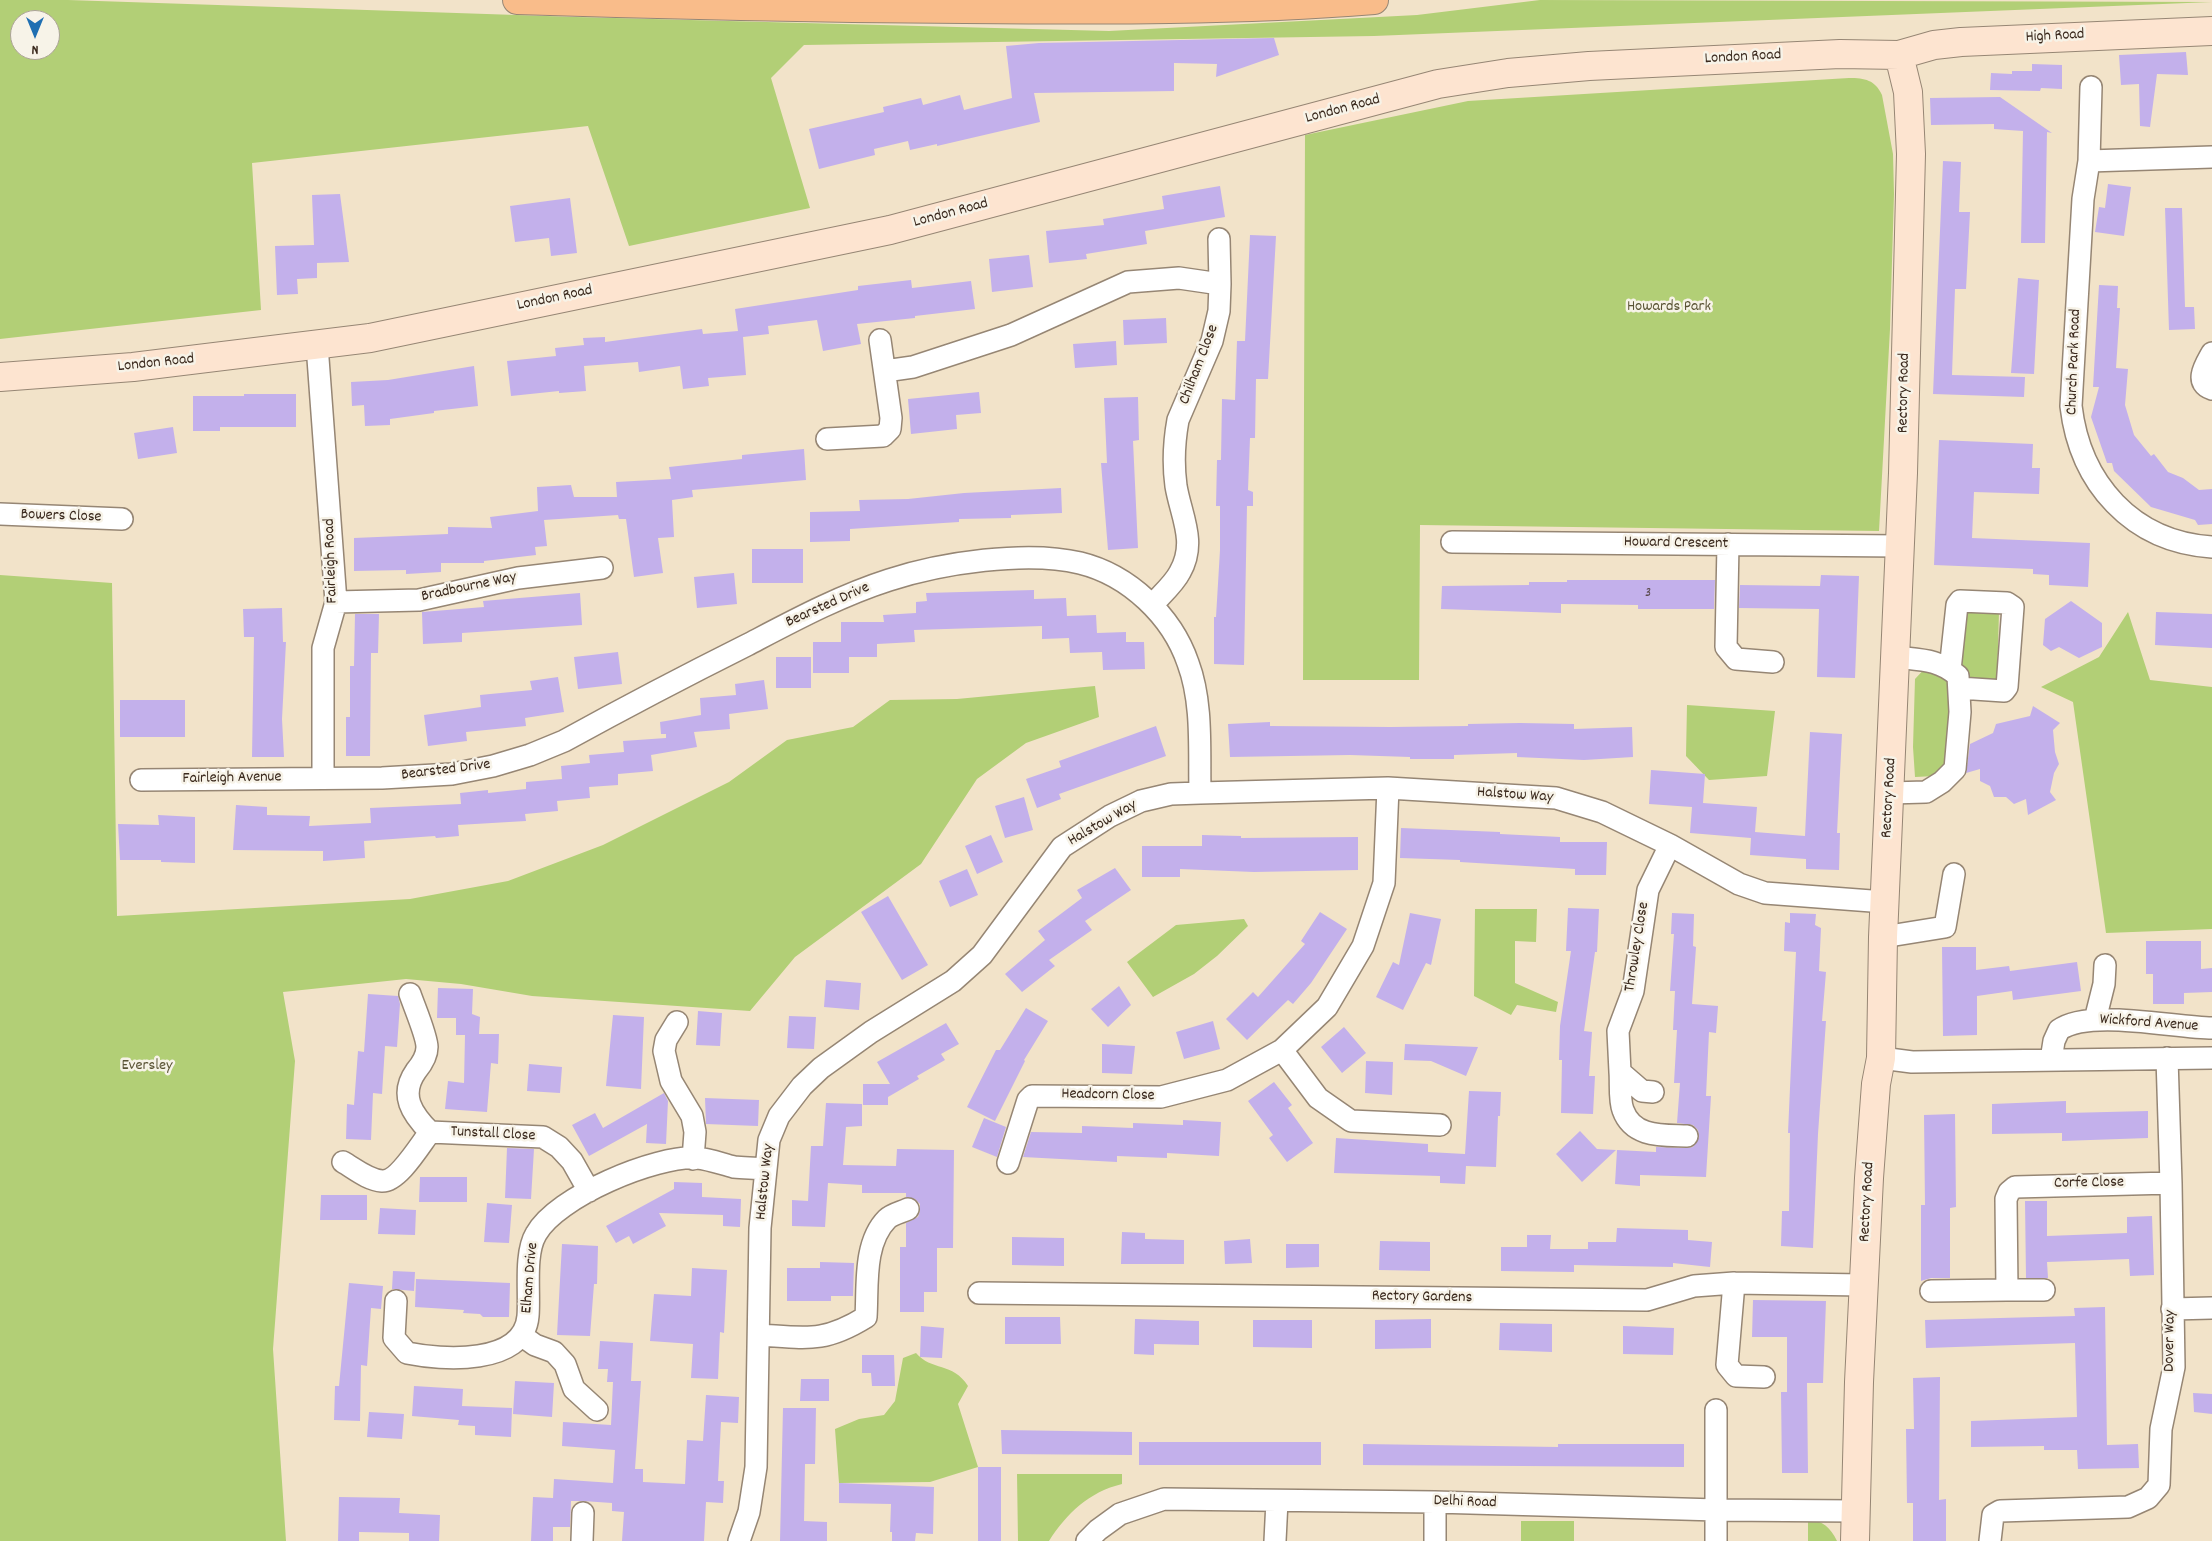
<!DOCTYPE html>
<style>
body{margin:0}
#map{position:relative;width:2212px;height:1541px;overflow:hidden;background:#f2e3c9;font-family:Dekko,sans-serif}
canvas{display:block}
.north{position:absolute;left:10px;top:10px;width:50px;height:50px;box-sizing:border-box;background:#f7f3e8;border:1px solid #aca397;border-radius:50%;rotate:180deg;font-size:14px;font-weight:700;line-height:20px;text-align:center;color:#3b2a1e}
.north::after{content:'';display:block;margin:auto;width:18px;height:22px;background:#1f6fb2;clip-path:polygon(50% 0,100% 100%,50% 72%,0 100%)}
</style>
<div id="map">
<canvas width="2212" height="1541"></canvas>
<div class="north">N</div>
</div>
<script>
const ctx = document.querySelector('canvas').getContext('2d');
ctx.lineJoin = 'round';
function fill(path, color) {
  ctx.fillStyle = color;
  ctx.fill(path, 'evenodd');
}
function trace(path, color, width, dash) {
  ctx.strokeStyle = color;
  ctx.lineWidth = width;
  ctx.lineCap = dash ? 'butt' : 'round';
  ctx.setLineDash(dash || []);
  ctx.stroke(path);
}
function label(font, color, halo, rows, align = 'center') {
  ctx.font = font + ' Dekko,sans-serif';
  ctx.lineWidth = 5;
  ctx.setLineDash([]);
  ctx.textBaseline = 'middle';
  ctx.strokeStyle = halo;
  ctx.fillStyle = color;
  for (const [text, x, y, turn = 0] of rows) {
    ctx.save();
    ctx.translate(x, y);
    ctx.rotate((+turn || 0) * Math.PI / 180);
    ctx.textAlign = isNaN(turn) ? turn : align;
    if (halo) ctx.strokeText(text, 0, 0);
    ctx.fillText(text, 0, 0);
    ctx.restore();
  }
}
fill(new Path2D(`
 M0,0H68L576,17L1109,31L1417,15L1540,0L2212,2L1374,36L804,45L771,78L810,208L629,246L588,126L252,163L261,310L0,339ZM20,20H50V50H20Z
 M1849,78C1865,78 1875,80 1882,95L1893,154L1894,194L1890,329L1879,531L1420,525L1419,680H1303L1305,135L1468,101Z
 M0,575L112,583L117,916L410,899L508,881L603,845L729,782L787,740L853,727L890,700L957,699L1095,686L1099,717L1026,743L977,779L921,864L795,957L750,1011L532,996L461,984L406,979L283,992L295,1061L273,1349L286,1541H0Z
 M1965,610L1999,612L1997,682L1967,680L1962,666Z
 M2128,612L2150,680L2212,687V929L2106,933L2073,702L2041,687L2099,657Z
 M1929,664L1945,673L1952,697L1949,761L1935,776L1915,777L1913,747L1915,679Z
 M1687,705L1775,711L1767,776L1709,780L1686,756Z
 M1475,909H1537L1536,942L1515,941V983L1558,1002L1556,1012L1517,1005L1511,1015L1474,996Z
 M1244,919L1248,926L1217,956L1194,974L1153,997L1127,962L1176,925Z
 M916,1353C931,1371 953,1362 968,1386L958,1404L978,1467L930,1482L839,1483L835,1429L859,1419L884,1415L895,1401L903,1358Z
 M1017,1474H1122V1484C1089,1492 1067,1513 1049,1541H1018Z
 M1808,1519C1823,1521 1830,1527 1837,1541H1808Z
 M1521,1521H1574V1541H1521Z`), '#b2cf76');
fill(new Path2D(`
 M1274,38L1279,55L1216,77L1217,64L1174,63V91L1034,93L1040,122L937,146V144L910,150L908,141L874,149L875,155L819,169L809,129L884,112L883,107L921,98L923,105L960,95L964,110L1012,98L1006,46L1039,43Z
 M2186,52L2188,75L2157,74L2150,127L2140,126L2139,84L2121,85L2119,55Z
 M2032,64L2062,65V89L2041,88L2040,91L1990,90L1991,73L2012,74V71H2032Z
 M2000,97L2052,133L2047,132L2045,243H2021L2023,131L1994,129V124L1931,125L1930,98Z
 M1943,161L1961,162L1959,212H1970L1966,289H1955L1952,375L2025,377L2024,397L1933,394Z
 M2108,184L2131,187L2124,236L2095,232L2099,207L2105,208Z
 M1220,186L1225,217L1145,231L1147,244L1086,254L1087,259L1049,263L1046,231L1104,225L1103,219L1164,209L1162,196Z
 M340,194L349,262L317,263V278L297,279L298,294L277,295L275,246L314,245L312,195Z
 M570,198L577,253L551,256L549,238L515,242L510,206Z
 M2165,208H2182L2185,307H2194L2195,329L2169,330Z
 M1250,235L1276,236L1268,379H1256L1255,438H1250L1248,490L1253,492V506H1247L1244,665L1214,664V617H1216L1220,550V506H1216L1217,460H1221L1222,399L1235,400L1237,341H1245Z
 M1029,255L1033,287L992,292L989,259Z
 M2018,278L2039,280L2034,374L2011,373Z
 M911,280L912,288L971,281L975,309L915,316V318L857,324L861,344L823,351L817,320L768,326L769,334L743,337L746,375L708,378L709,386L683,389L680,366L639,372L638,362L584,366L586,391L559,393V391L511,396L507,361L556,356L555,348L584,345L583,338L605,337V342L702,329L703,334L738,331L735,309L858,290V286Z
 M2099,285L2118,286L2117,308H2120L2116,368L2128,369L2125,405L2134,435L2151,456L2154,454L2168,472L2183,478L2199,490L2212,489V524L2198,525L2195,520L2151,507L2114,471L2112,463H2107L2091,417L2099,387H2093Z
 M1166,318L1167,343L1124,345L1123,320Z
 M1116,341L1117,365L1075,368L1073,344Z
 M474,366L478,406L434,411V413L390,419V425L365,426L364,405L352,406L351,382L388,380Z
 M979,392L981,413L956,415L957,429L911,434L908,399Z
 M244,394H296V427H220V431H193V396H244Z
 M1138,397L1139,440L1133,441L1138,548L1108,550L1101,463H1107L1104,398Z
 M173,427L177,453L138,459L134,433Z
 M1939,440L2033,444L2032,468H2040L2039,494L1974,492L1972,538L2090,543L2088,587L2049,585V575L2033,574V569L1934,565Z
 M804,449L806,480L692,490L693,497L672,500L674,537L658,538L663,573L634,577L626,519H619L618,515L544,520L547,546L535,547L536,555L484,561V563H441V572L406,574V570L354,571V538L448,534V527L492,528L490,517L538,511L537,487L571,485L574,497H617L616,482L671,479L669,467L742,459V455Z
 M1061,488L1062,513L1011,515V518L959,519V522L850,529V541L810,542V512L860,511L859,500L908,499L964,493Z
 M752,549H803V583H752Z
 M734,573L737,604L697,608L694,577Z
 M1821,575L1859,576L1855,678L1817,677L1819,609L1739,608L1740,585L1820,586Z
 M1567,580H1715L1714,609H1638V605L1561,604V613L1441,609L1442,586L1529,585V582H1567Z
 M1034,590V599L1066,598L1067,616L1096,615L1097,633L1126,632V642H1144L1145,669L1103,670L1102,652L1070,653L1069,638L1042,639V626L914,630L915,642L877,644V657H849V673H813V642H841V622H884L883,615L916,613V602L927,601L926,593Z
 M580,593L582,625L462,633V642L423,644L422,612L484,607L483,601Z
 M2071,601L2102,623V647L2079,658L2059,647L2051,651L2043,645L2045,619Z
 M282,608L283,642H286L282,719L284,757H252L254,637H244L243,609Z
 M2156,612L2212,614V648L2155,645Z
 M355,614H379L378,653H371L370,756H346V717H350V666H354Z
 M618,652L622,684L578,689L574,657Z
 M776,657H811V688H776Z
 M558,677L564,712L525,718L526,726L466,732L467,741L428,746L424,715L481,707L480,695L532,690L530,681Z
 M764,680L768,709L729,714L730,729L694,732L697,747L651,755L653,771L618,774V785L589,787L590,798L557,801L558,811L525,814L526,821L458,825L459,836L436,838L435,836L364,841L365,858L323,861V851L233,850L236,805L267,807V815L310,816L309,826L371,823L370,808L461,804L460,793L488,790V793L526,789V782L562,779L561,766L590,763L589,755L624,752L623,741L666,738V734H661L660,722L701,715L700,698L736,695L735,684Z
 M120,700H185V737H120Z
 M2033,706L2060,723L2053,730L2055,752L2059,764L2054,773L2050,792L2056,800L2028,815L2026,799L2014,804L2006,797H1994L1990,786L1980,781V769L1966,773L1970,744L1993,733L1996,724L2030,716Z
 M1270,722V726L1391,727L1468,726V724L1520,723L1574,724V729L1632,727L1633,757L1584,760L1517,757V753L1454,755V759H1410V757L1350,755L1230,757L1228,724Z
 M1156,726L1166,756L1059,794L1061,799L1037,808L1026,779L1061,767L1059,761Z
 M1810,732L1842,734L1837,833H1840L1839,870L1806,869V859L1750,855L1751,838L1690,833L1692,807L1649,804L1651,770L1705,774L1703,803L1757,807L1755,832L1805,836Z
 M1024,797L1033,830L1005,838L995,806Z
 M158,815L195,817V863L161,862V860H120L118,824L159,825Z
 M1401,828L1500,832V834L1560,837V842H1607L1606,875H1575V869L1460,862V860L1400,858Z
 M991,835L1003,862L977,874L965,846Z
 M1202,835L1241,836V838L1358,837V870L1254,872L1180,869V877H1142V846H1202Z
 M1115,868L1131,890L1085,921L1092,930L1049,960L1055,966L1022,992L1005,974L1045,940L1038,931L1082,898L1077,890Z
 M967,869L978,895L950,907L939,881Z
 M888,896L928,965L902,980L861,912Z
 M1568,908L1599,909L1597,952H1595L1584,1031L1592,1032L1589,1076H1595L1593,1114L1561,1113L1562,1060H1559L1560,1026L1571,951H1566Z
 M1320,912L1347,929L1311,983L1293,1004L1288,1000L1247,1040L1226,1019L1253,992L1258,997L1305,944L1301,941Z
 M1410,913L1441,919L1431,965L1426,963L1403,1010L1376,997L1393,962L1399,965Z
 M1672,913L1694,914L1693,946L1696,947L1692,1004L1718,1006L1716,1033L1709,1032L1706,1096H1711L1706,1177L1640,1175V1186L1615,1184L1617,1150L1656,1152V1147L1687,1148L1693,1147L1699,1137L1698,1130L1693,1125L1677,1123L1680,1083H1674L1677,1030H1673L1675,991H1670L1674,934H1671Z
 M1790,913L1816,914L1815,925L1821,928L1819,971L1826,972L1822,1021H1826L1818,1134L1813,1248L1781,1246L1782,1211H1789L1790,1133H1788L1796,952L1784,951L1785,922L1790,923Z
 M2146,941H2201V969L2212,968V992L2184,993V1004H2153V974H2146Z
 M1942,947H1976V970L2009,966L2010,971L2077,962L2081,991L2013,1000L2012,991L1977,996V1035L1943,1036Z
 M826,980L861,983L859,1010L824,1007Z
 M1119,986L1131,1005L1108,1027L1091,1009Z
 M438,988L473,989L472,1014L480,1017L479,1034H499L498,1064L491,1063L487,1112L445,1109L448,1081L464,1083L465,1035H456V1018H437Z
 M368,994L398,996L400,1004L397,1047L385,1046L382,1094L373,1093L371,1140L346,1139L347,1104L354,1105L358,1051L364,1052Z
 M1026,1008L1048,1021L1024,1060L1025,1061L995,1121L967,1107L996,1050H1000Z
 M698,1011L722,1013L720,1046L696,1045Z
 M613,1015L644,1017L641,1089L606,1086Z
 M789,1016L816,1017L814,1049L787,1048Z
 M1213,1021L1220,1049L1184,1059L1176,1032Z
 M946,1023L959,1044L941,1054L945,1060L917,1076L919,1079L888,1097V1105H863V1084H890L877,1062Z
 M1344,1027L1366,1053L1342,1073L1321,1047Z
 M1102,1044L1135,1046L1132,1074L1102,1073Z
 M1405,1044L1478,1047L1466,1076L1431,1061L1404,1060Z
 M1366,1061L1393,1062L1392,1095L1365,1093Z
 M529,1064L562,1067L560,1093L527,1091Z
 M1274,1082L1292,1105L1288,1108L1313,1143L1287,1162L1269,1138L1273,1135L1248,1101Z
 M1469,1091L1501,1092L1500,1116H1498L1496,1167L1466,1166L1465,1184L1440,1183V1176L1334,1173L1336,1138L1428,1144V1152L1465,1154Z
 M664,1093L668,1101L666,1144L646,1143L647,1124L589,1156L572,1125L595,1113L603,1128Z
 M705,1098L759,1100L758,1126L706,1124Z
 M2066,1101V1113L2148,1111V1138L2062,1141V1133L1992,1134V1104Z
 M826,1103L862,1104V1126L846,1127L843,1165L896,1166L897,1149L954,1150L953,1248H937V1292H924V1312H900V1247H906V1223L918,1217L920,1211V1204L915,1199L906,1197V1193H862V1185L828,1183L825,1227L792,1226V1200L808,1201L811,1146H823Z
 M1955,1114L1956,1207L1950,1208V1278H1931L1921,1281V1205H1925L1924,1115Z
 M984,1118L1006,1127L997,1157L972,1147Z
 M1183,1120L1221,1122L1219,1156L1167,1153V1158L1117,1156V1162L1023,1157L1031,1132L1082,1133V1126L1133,1128V1123L1183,1125Z
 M1580,1131L1597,1149L1616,1150L1582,1182L1556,1154Z
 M507,1148L534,1149L531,1199L505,1198Z
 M420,1177H467V1202H419Z
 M674,1182L702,1183V1197L741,1199L740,1227L723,1226V1215L659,1213L666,1226L633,1244L629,1236L616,1243L606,1226L674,1189Z
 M321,1195H367V1220H320Z
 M2025,1201H2047V1236L2127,1233V1217L2152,1216L2154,1275L2130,1276L2129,1259L2047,1262L2048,1278H2026Z
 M487,1203L512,1205L509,1243L484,1242Z
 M380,1208L416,1210L415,1235L378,1234Z
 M1617,1228L1688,1230V1240L1712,1242L1710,1267L1673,1263V1267L1574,1265V1272L1501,1271V1247H1527V1235H1551L1550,1249H1588V1242H1616Z
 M1122,1232L1145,1233V1239L1184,1240V1264H1121Z
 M1012,1237L1064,1238V1266L1012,1265Z
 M1250,1239L1252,1263L1225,1264L1224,1241Z
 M1380,1241L1430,1242V1271L1379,1270Z
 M562,1244L598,1246L597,1284H594L590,1336L557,1335Z
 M1286,1244H1319V1267L1286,1268Z
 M820,1262L854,1263L853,1296H831V1301H787V1268H820Z
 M692,1268L727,1270L724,1333L720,1332L718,1379L691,1378L693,1344L650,1341L654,1294L691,1296Z
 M393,1271L415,1272L414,1291L392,1289Z
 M416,1279L510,1283L509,1317H483L480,1314L463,1313L464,1310L415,1307Z
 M349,1283L383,1286L381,1309L371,1308L367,1366L361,1365L360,1421L334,1420L335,1386H339Z
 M1753,1300L1826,1301L1823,1383H1807L1808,1473H1782L1781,1392H1787V1337H1752Z
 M2105,1307L2107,1445L2138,1444L2139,1468L2078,1469L2077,1450H2044V1446L1971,1447V1421L2077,1417L2075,1343L1926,1348L1925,1320L2075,1316L2074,1308Z
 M1005,1317H1060L1061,1344H1005Z
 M1135,1319L1199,1321V1345L1154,1344V1355L1134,1354Z
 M1431,1319V1348L1375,1349V1320Z
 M1253,1320H1312V1348L1253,1347Z
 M1500,1323L1552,1324V1352L1499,1350Z
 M921,1326L944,1328L942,1358L920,1357Z
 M1623,1326L1674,1328L1673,1355L1623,1354Z
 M600,1341L633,1343L631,1381H641L635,1469H643V1482L685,1484L687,1440L703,1441L706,1395L739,1397L738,1423L721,1422L718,1481H724L723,1503L706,1502L704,1541H622L624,1512L612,1511V1503L583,1501H571L570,1527H553V1541H531L533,1497L553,1498L554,1479L613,1483L615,1450L562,1446L563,1422L611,1425L613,1382H607L608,1369H598Z
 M862,1355H894L895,1386H872L871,1373H862Z
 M1940,1377L1939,1500L1946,1499V1541H1913V1503H1907L1906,1429H1914L1913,1378Z
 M801,1379H829V1401H800Z
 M515,1381L554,1383L552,1417L513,1414Z
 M414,1386L463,1389L462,1406L512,1408L511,1437L475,1435V1426L458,1425L459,1420L412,1416Z
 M2193,1393L2212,1394V1414L2194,1412Z
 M783,1408H816L815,1464H805L804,1521L827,1522V1541H780Z
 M369,1412L404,1414L402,1439L367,1437Z
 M1001,1430L1132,1432V1455L1002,1454Z
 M1139,1442H1321V1465H1139Z
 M1363,1444L1558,1447V1444H1684V1467L1363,1465Z
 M978,1467H1001V1541H978Z
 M839,1483L934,1487L933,1534L916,1533L915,1541H892V1532H890L891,1504L839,1503Z
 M339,1497L400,1498L399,1513L440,1515L439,1541H409V1533L359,1532V1541H338Z`), '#c3b0eb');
const street = new Path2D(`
 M2091,87L2089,161L2083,199L2071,406C2080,483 2132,542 2212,547
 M2089,161L2212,157
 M1219,239L1220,284
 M317,345L336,602L323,648V777
 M2212,353C2206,364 2193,383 2212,389
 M885,371L913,367L1011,335L1128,282L1179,278L1220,284L1219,311L1212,341L1178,420C1174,442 1173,464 1176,486C1181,516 1197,542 1180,572C1174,584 1161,595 1152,605
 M827,439L883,436L890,429L891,418L880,340
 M0,514L122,519
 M1452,542L1900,546
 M1728,544L1726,647L1736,659L1773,662
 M336,602L419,600L518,578L602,568
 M1950,670L1957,605L1960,601L2007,603L2013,607L2007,687L2004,691L1959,688
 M141,780L382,778L452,774L493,766L530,755L564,741C624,708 685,676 747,645C793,621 839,596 889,580C941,563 1027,550 1080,563C1129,575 1172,616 1188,663C1203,703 1199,750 1200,793
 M1890,793L1926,792L1942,782L1955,769L1960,712L1958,676C1939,659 1920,660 1896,657
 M1883,937L1945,927L1954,874
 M410,994C414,1006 427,1036 427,1047C427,1055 421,1065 416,1071C399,1095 412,1114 430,1132
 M2095,1020L2104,984L2105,965
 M677,1022L666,1040L664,1051L671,1081L692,1116L695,1132L693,1159
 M1282,1050L1318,1098L1351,1121L1440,1125
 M1881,1058L1912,1062L2212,1058
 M2051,1060L2054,1041L2059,1030C2089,1008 2175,1028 2212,1028
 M1620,1072C1621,1083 1619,1100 1623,1110C1633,1138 1663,1135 1687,1136
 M1653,1092L1642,1091L1620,1072L1618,1031L1633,991L1648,890L1670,845
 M343,1162C355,1169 368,1180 382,1181C398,1182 420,1145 430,1132L543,1137L559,1147L572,1161L589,1191
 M1008,1163L1028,1100L1032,1096L1161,1097L1227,1080L1282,1050L1327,1007L1363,946L1384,883L1388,788
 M1734,1283L1727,1365L1736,1376L1764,1377
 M2007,1290H2044
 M1931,1291L2007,1290L2006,1199L2009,1192L2015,1187L2171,1183
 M979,1293L1647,1300L1694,1286L1734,1283L1863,1285
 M396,1301L394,1338L407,1353C441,1360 524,1366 528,1316C530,1293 524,1254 536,1234C556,1197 656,1155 697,1158C709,1159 722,1164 734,1167C744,1168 754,1168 764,1169
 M2172,1309L2212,1308
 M521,1335L535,1345L554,1352L565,1364L574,1389L597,1410
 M760,1335C807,1338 824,1343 866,1317C868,1287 863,1243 887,1219C892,1214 902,1212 908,1209
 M1716,1410V1541
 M582,1541L583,1513
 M739,1541L749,1512L756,1467L760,1228L769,1140L779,1116L802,1086L821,1068L871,1032L953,981L982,955L1062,847L1110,816L1141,801L1171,794L1200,793L1388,788L1556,798L1602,812L1670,845L1739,884L1765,893L1885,902
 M1087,1541L1098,1530L1120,1514L1164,1499L1435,1502L1717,1510L1856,1511
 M1275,1541L1277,1501
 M1435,1541V1502
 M1990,1541L1993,1515L2000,1511L2128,1507L2148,1498L2159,1485L2161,1429L2174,1367L2171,1183L2167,1058`);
const secondary = new Path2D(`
 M0,377L133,367L370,338L890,230L1438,84L1508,73L1589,66L1840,54L1899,55L1934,45L1961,42L2212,31
 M1855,1541L1859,1382L1869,1178L1876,1084L1881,1058L1883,937L1903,473L1911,154L1908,92L1899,55`);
const highway = new Path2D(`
 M517,0C666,5 815,8 965,9C1101,10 1238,11 1374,0`);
trace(street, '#968674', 24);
trace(secondary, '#968674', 30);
trace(highway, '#968674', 30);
trace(street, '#fff', 21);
trace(secondary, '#fde4d0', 28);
trace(highway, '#f9bc8a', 28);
label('14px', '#5d4c51', null, [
 ["3",1648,594]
]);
label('16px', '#3b2a1e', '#f7f3e8', [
 ["High Road",2055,37,-3],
 ["London Road",1743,58,-3],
 ["London Road",1343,110,-15],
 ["London Road",951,214,-15],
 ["London Road",555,299,-12],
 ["Church Park Road",2075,362,-88],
 ["London Road",156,364,-6],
 ["Chilham Close",1200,365,-69],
 ["Rectory Road",1905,393,-89],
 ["Bowers Close",61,517,2],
 ["Howard Crescent",1676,544,1],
 ["Fairleigh Road",332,561,-92],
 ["Bradbourne Way",469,588,-12],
 ["Bearsted Drive",828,606,-24],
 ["Bearsted Drive",446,771,-7],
 ["Fairleigh Avenue",232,779,-1],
 ["Halstow Way",1515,796,4],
 ["Rectory Road",1890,798,-87],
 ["Halstow Way",1103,824,-30],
 ["Throwley Close",1638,947,-81],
 ["Wickford Avenue",2149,1024,4],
 ["Headcorn Close",1108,1096,1],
 ["Tunstall Close",493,1135,3],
 ["Halstow Way",766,1182,-84],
 ["Corfe Close",2089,1184,-1],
 ["Rectory Road",1868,1202,-87],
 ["Elham Drive",531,1278,-85],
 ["Rectory Gardens",1422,1298,1],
 ["Dover Way",2171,1341,-89],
 ["Delhi Road",1465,1503,2]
]);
label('16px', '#595334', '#f7f3e8', [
 ["Howards Park",1669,308],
 ["Eversley",147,1067]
]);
</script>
